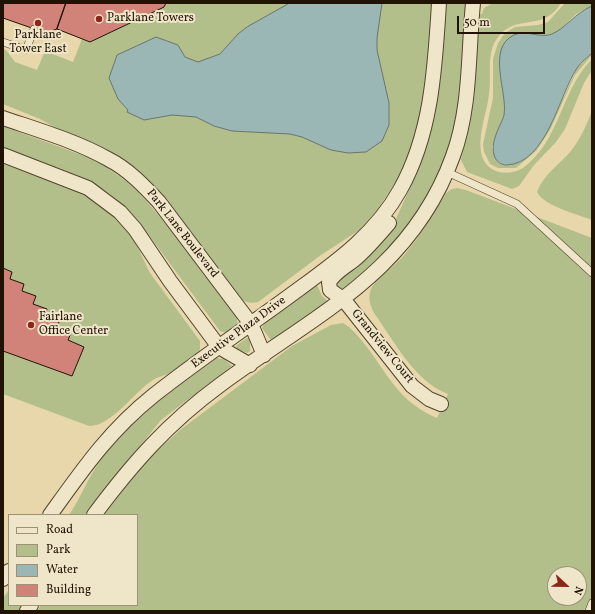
<!DOCTYPE html>
<style>
body{margin:0}
#map{position:relative;width:595px;height:614px;overflow:hidden;background:#e7d7ab;font-family:Vollkorn,serif}
canvas{display:block}
.frame{position:absolute;inset:0;border:4px solid #211304;pointer-events:none}
.legend{position:absolute;left:8px;top:514px;width:130px;height:92px;box-sizing:border-box;background:#efe5c8;border:1px solid #9d917a;margin:0;padding:5px 7px;list-style:none;font-size:12px;color:#211304}
.legend li{display:flex;align-items:center;gap:8px;height:20px}
.legend b{width:20px;border:1px solid #9d917a}
.north{position:absolute;left:547px;top:566px;width:40px;height:40px;box-sizing:border-box;background:#efe5c8;border:1px solid #9d917a;border-radius:50%;rotate:112deg;font-size:11px;font-weight:700;line-height:16px;text-align:center;color:#211304}
.north::after{content:'';display:block;margin:auto;width:14px;height:18px;background:#8f2418;clip-path:polygon(50% 0,100% 100%,50% 72%,0 100%)}
.scale{position:absolute;left:457px;top:16px;width:88px;height:18px;box-sizing:border-box;border:2px solid #211304;border-top:0;padding-left:5px;font-size:12px;line-height:14px;white-space:nowrap;color:#211304;-webkit-text-stroke:3px #efe5c8;paint-order:stroke}
</style>
<div id="map">
<canvas width="595" height="614"></canvas>
<div class="frame"></div>
<ul class="legend">
<li><b style="height:5px;background:#efe5c8"></b>Road</li>
<li><b style="height:11px;background:#b2bf8b"></b>Park</li>
<li><b style="height:11px;background:#9bb7b5"></b>Water</li>
<li><b style="height:11px;background:#d1837a"></b>Building</li>
</ul>
<div class="north">N</div>
<div class="scale">50 m</div>
</div>
<script>
const ctx = document.querySelector('canvas').getContext('2d');
ctx.lineJoin = 'round';
function fill(path, color) {
  ctx.fillStyle = color;
  ctx.fill(path, 'evenodd');
}
function trace(path, color, width, dash) {
  ctx.strokeStyle = color;
  ctx.lineWidth = width;
  ctx.lineCap = dash ? 'butt' : 'round';
  ctx.setLineDash(dash || []);
  ctx.stroke(path);
}
function label(font, color, halo, rows, align = 'center') {
  ctx.font = font + ' Vollkorn,serif';
  ctx.lineWidth = 4;
  ctx.setLineDash([]);
  ctx.textBaseline = 'middle';
  ctx.strokeStyle = halo;
  ctx.fillStyle = color;
  for (const [text, x, y, turn = 0] of rows) {
    ctx.save();
    ctx.translate(x, y);
    ctx.rotate((+turn || 0) * Math.PI / 180);
    ctx.textAlign = isNaN(turn) ? turn : align;
    if (halo) ctx.strokeText(text, 0, 0);
    ctx.fillText(text, 0, 0);
    ctx.restore();
  }
}
fill(new Path2D(`
 M166,3H432L424,99L420,123L409,156L395,183L378,209L361,229L321,255L258,302C249,304 244,302 236,295L137,171L113,154L63,132L40,119L3,104V49L6,50L15,62L37,70L45,51L73,62L82,39L90,42L164,7Z
 M446,3L466,4L457,120L448,153L435,184L397,242L347,288L341,290L336,286L335,280L395,221L418,170L435,117Z
 M525,3H561C542,34 515,11 496,40C486,56 492,76 489,94C487,117 466,162 499,172C507,174 516,172 523,168C560,141 561,90 592,59V70L584,83L565,129L556,142L534,165L519,186L512,189L467,172L461,160L474,100L480,14H482L484,8L491,4Z
 M565,3H592V6C588,8 584,9 581,11C570,17 564,30 551,34C533,40 522,26 505,42L504,115L492,147L497,161L500,164L507,165L520,162L538,147L552,123L577,68L592,53V55L575,75L550,130L536,151L516,168H498L490,164L484,152L483,144L493,98V59L498,43L505,33L515,27L538,25L548,22Z
 M592,111V220C577,214 544,206 537,192C543,175 559,165 570,152C580,140 586,126 592,111Z
 M3,126L87,157L105,166L133,186L164,221L237,317C239,326 233,328 227,333L220,331L142,226C132,215 123,204 111,195C80,172 39,162 3,149Z
 M3,164L80,192L117,218L135,242L150,273L200,341V350C191,361 181,368 168,374C163,376 157,377 153,380C135,391 111,427 89,426L3,394V351L72,376L83,347L68,340L71,333L57,328L59,322L45,316L47,309L33,304L35,296L22,291L23,284L10,279L12,272L3,268Z
 M457,188L466,190L592,238V611H37L41,605H137V515H104L143,464L180,430L292,346L331,325L343,323L349,327C382,357 390,399 437,418L448,394C414,381 395,342 374,313C370,305 367,296 372,287C379,276 396,265 405,254C421,235 433,214 446,193L452,189ZM555,574H579V598H555Z
 M317,285L322,296L329,302L274,341L270,339L262,328L264,324L314,286Z
 M247,338L250,339V351L247,353L236,348L237,345Z
 M217,358L224,359L232,366L161,420L126,463L88,515H69C80,499 87,480 98,464C128,420 175,389 217,358Z
 M9,590V605H25L20,611H3V598Z`), '#b2bf8b');
const water = new Path2D(`
 M290,3H382L377,38V50L389,103V125L382,141L366,152L348,153L331,150L302,137L290,134L232,131L214,126L196,117L172,115L144,120L127,112L128,110L118,99L109,78L117,55L156,37L178,45L185,57L198,62L220,54L238,34L247,27Z
 M592,6V53C587,58 581,62 577,68C559,95 547,163 507,165C500,165 496,161 494,155C492,146 494,140 497,132C499,126 503,120 504,115C508,93 486,48 514,35C526,29 540,39 552,34C566,28 575,13 592,6Z`);
fill(water, '#9bb7b5');
trace(water, '#6a756e', 1);
const building = new Path2D(`
 M3,3H66L57,29L46,33L3,18Z
 M66,3H166L164,7L90,42L57,29Z
 M3,268L12,272L10,279L24,284L22,291L36,296L33,304L47,309L45,316L59,322L57,328L71,333L68,340L84,347L72,376L3,351Z`);
fill(building, '#d1837a');
trace(building, '#211304', 1);
const service = new Path2D(`
 M3,42L26,50L34,29
 M447,172L517,204L592,273
 M589,611L592,603`);
const minor = new Path2D(`
 M3,118C38,130 76,141 108,159C128,169 144,186 159,202L251,324L264,355
 M3,155L88,188L120,212L135,229L170,281L219,347L250,365
 M389,223C378,236 367,249 354,260C345,267 335,272 329,282L330,290L344,300L412,386L429,399L441,404
 M50,515C83,469 109,431 154,395C197,361 243,330 288,297C330,266 374,237 400,190C432,133 435,67 439,3
 M94,515C132,464 168,423 220,385C313,316 411,273 453,156C471,107 468,54 473,3
 M3,579L9,571
 M27,611L31,605`);
trace(service, '#52442e', 8);
trace(minor, '#52442e', 16);
trace(service, '#efe5c8', 7);
trace(minor, '#efe5c8', 14);
for (const [x, y, r, color] of [
 [99,19,4,"#8f2418"],
 [38,23,4,"#8f2418"],
 [31,325,4,"#8f2418"]
]) {
  const dot = new Path2D();
  dot.arc(x, y, r, 0, 2 * Math.PI);
  ctx.fillStyle = color;
  ctx.fill(dot);
  trace(dot, '#efe5c8', 1.5);
}
label('12px', '#211304', '#efe5c8', [
 ["Parklane Towers",107,19],
 ["Parklane",38,36,"center"],
 ["Tower East",38,50,"center"],
 ["Fairlane",39,318],
 ["Office Center",39,332]
], 'left');
label('12px', '#211304', '#efe5c8', [
 ["Park Lane Boulevard",182,234,52],
 ["Executive Plaza Drive",239,333,-36],
 ["Grandview Court",382,347,51]
]);
</script>
